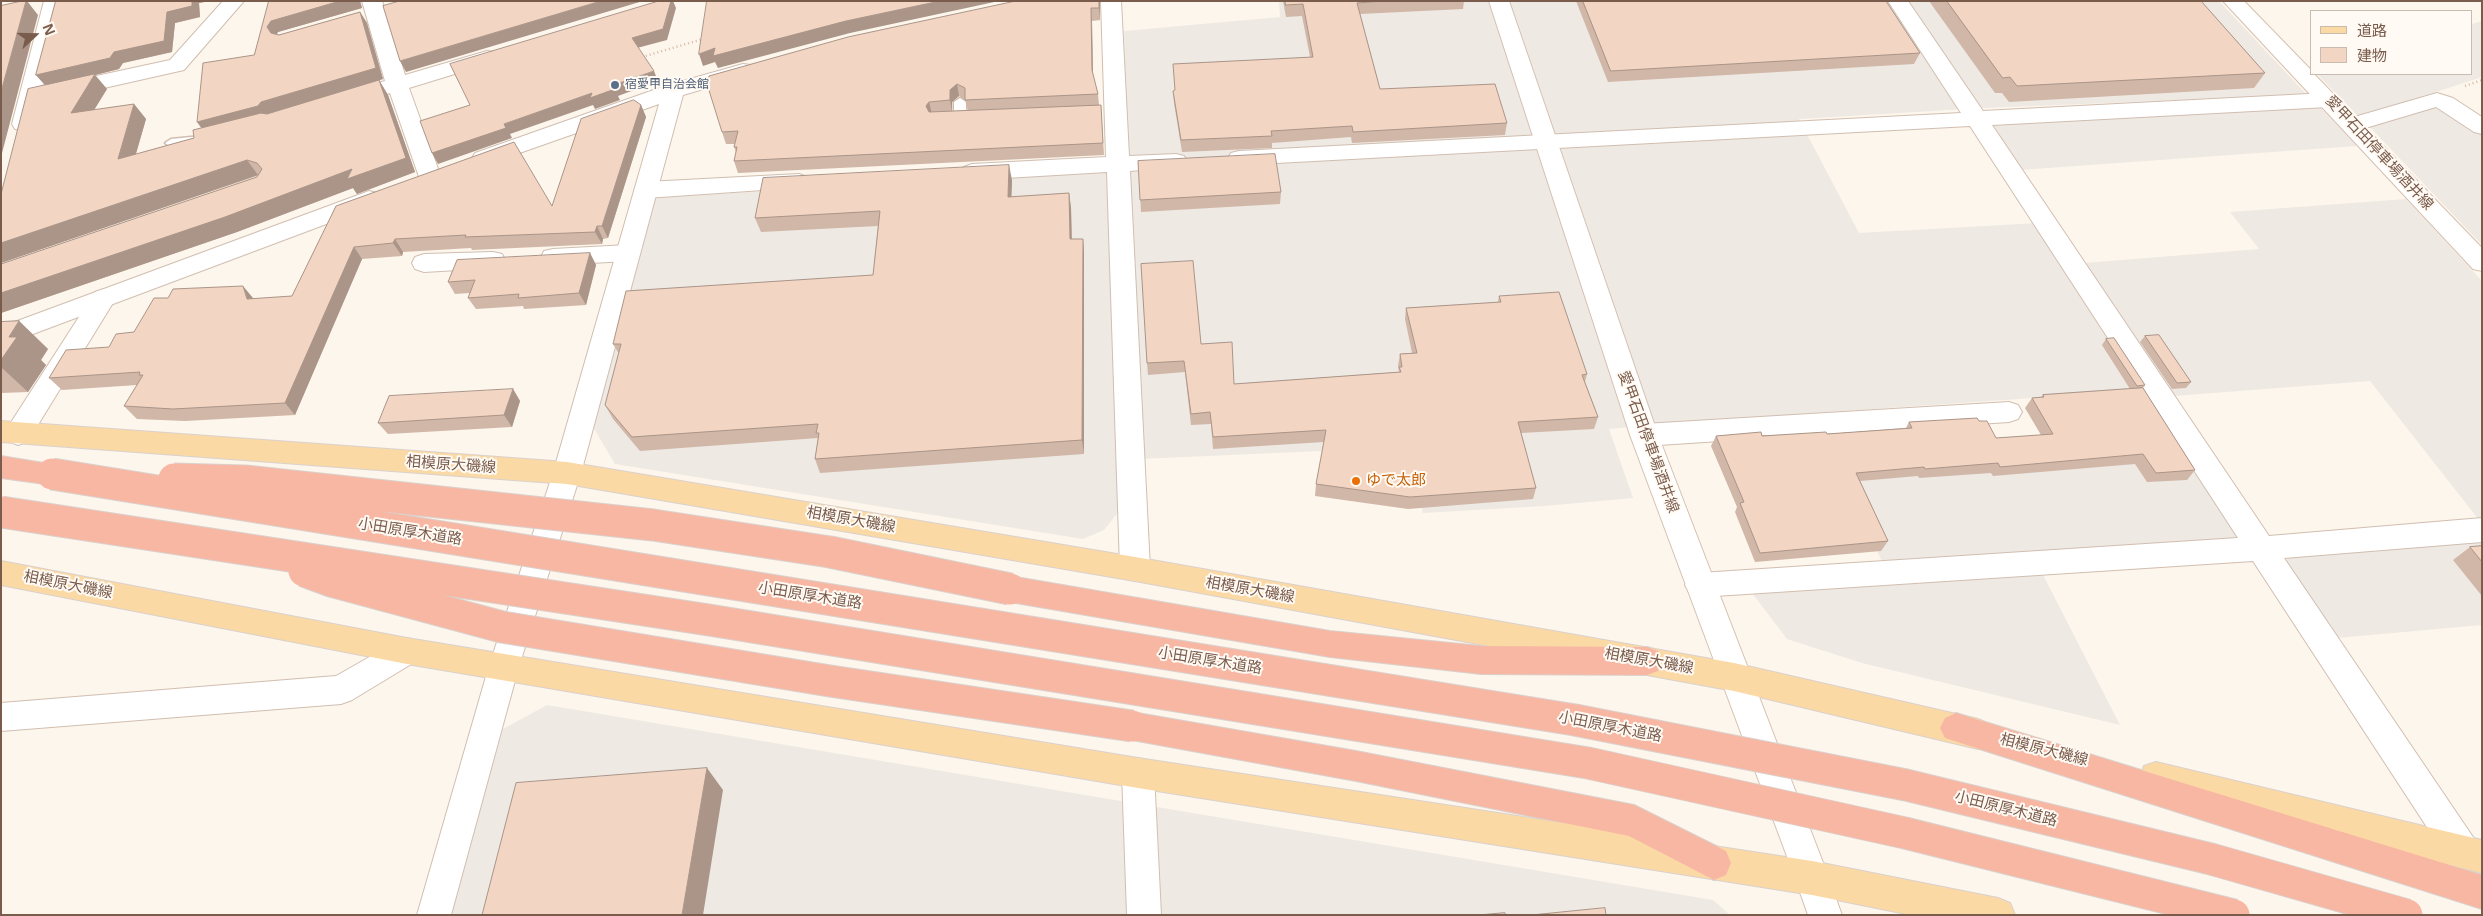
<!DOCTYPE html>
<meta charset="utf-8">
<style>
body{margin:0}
#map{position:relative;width:2483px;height:916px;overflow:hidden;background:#fdf6ec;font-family:"Open Sans","Noto Sans JP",sans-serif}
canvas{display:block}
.frame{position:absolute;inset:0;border:2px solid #7a5c4d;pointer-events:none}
.legend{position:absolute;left:2310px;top:10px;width:162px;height:65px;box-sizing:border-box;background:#fffaf3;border:1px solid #cabbb1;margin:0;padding:6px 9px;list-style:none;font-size:15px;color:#7a5c4d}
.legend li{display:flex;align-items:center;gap:10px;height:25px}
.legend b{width:25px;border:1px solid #cabbb1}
.north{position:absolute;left:10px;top:10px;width:50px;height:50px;-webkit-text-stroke:4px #fffaf3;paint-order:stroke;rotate:69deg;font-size:14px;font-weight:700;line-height:20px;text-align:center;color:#7a5c4d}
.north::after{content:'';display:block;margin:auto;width:18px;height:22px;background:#7a5c4d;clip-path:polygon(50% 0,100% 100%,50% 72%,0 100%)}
</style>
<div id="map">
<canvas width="2483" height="916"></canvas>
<div class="frame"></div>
<ul class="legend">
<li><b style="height:6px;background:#fbd9a5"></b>道路</li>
<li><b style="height:14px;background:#f3d5c3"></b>建物</li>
</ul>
<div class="north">N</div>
</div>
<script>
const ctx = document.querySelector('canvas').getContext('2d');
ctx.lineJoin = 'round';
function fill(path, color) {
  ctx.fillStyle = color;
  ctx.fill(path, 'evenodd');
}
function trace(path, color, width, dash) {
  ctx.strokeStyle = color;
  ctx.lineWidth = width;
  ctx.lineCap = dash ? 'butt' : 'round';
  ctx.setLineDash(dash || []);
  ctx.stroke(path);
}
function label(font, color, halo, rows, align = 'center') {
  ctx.font = font + ' "Open Sans","Noto Sans JP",sans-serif';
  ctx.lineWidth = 4;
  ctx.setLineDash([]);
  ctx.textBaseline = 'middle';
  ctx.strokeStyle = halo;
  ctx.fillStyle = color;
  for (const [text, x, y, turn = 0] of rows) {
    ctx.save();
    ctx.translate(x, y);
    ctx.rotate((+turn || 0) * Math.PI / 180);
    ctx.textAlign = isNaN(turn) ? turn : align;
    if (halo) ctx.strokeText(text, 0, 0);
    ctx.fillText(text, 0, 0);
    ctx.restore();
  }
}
fill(new Path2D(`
 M1279,1H2219L2307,95L1983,108L1799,119L1859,233L2038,223L2251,540L1884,566L1844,481L2104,463L2062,396L1669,423L1609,429L1633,498L1545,506L1423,513L1411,447L1117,460L1120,510L1104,530L1083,539L615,464L593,427L652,198L1128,169L1124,31L1280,17Z
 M2482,21V77L2359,117L2317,74H2472V24Z
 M2430,104L2446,108L2482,131V245L2367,124Z
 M2318,105L2357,146L2020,170L1992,128L1997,121Z
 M2406,199L2482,281V520H2479L2370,381L2174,396L2084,263L2259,249L2230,212Z
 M2482,536V625L2337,638L2285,562L2292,552Z
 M2040,569L2120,725L1862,663L1787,639L1752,593Z
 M547,705L1713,900L1730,915H449L503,729Z`), '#efe9e4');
const service = new Path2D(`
 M960,98L966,102V118L960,122L954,118V102Z
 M201,136L205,137L207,140L205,143L171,147L165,143L171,139Z`);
const minor = new Path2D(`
 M44,1H64L34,124L31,129L23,131L15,129L12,124Z
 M223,1H244L184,70L64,97L56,95L53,90L56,85L64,83L170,60Z
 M362,1H382L405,75L487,51L494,52L498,57L494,62L409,88L441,177L438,182L430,185L422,182L419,177L390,93L348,106L340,104L337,99L340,94L385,81Z
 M1101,1H1121L1129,156L1176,154L1184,156L1187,161L1184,166L1130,171L1150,569L1145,578L1135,581L1125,578L1120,569L1107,172L972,180L964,177L961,172L964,167L972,164L1106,157Z
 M1888,1H1908L1983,111L2328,93L2336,95L2339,100L2336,105L2328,107L1992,125L2269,536L2482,518V542L2284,558L2475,840L2480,852L2475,864L2463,868L2451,864L2253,561L1700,597L1690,594L1685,585L1690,576L1700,573L2238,538L1970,126L1239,165L1231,163L1228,158L1231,153L1239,151L1961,113Z
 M2437,93L2453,98L2482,117V134L2474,132L2436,107L2352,132L2344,130L2341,125L2344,120Z
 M799,174L807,177L811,182L807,187L646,198L638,195L634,190L638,185L646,182Z
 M628,245L637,247L640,253L637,259L628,261L553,265L544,263L541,257L544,251L553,249Z
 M493,252L502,254L505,260L502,266L493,268L424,272L415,269L412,263L415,257L424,254Z
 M104,289L113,292L116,298L28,441L18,445L8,441L4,434L8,427L95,292Z
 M2009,402L2018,405L2022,412L2018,419L2009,422L1644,446L1634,442L1630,435L1634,428L1644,424Z
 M407,638L418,642L422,651L418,660L352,700L341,704L1,731V703L336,676L396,642Z
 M504,652L515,656L519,666L451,915H417L489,666L493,656Z
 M1138,758L1150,762L1154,773L1161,915H1127L1122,773L1126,762Z`);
const tertiary = new Path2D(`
 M743,64L751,65L754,70L751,75L683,95L581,473L519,666L515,676L504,680L493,676L489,666L553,473L659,104L491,163L483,165L475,163L472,158L475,153L665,86Z
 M369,191L377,193L381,199L377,205L1,346V327Z
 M1812,861L1824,866L1842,915H1808L1795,878L1800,866Z`);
const secondary = new Path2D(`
 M1489,1H1509L1658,435L1829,878L1824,890L1812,895L1800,890L1795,878L1630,435Z
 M2223,1H2244L2312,71V74H2314L2482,248V271L2473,269Z`);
const primary = new Path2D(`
 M1,421L567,462L1135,557L1734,663L1978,719L1989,724L1994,734L1989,744L1978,749L1734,691L1135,581L567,484L1,442Z
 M1,561L407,638L1138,758L1812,861L1998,898L2010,903L2015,915H1911L1812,895L1138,788L407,664L1,585Z
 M2156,762L2482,840V873L2156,792L2144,788L2140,777L2144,766Z`);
const motorway = new Path2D(`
 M1,456L62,466L66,474L62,482L52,485L1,478Z
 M1010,576L1330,631L1481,646L1647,647L1658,651L1662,661L1658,671L1647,675L1481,674L1330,657L1010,602L1000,598L995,589L1000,580Z
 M1132,712L1356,751L1634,805L1726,851L1731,863L1726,875L1714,880L1629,836L1356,781L1132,740L1121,736L1116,726L1121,716Z
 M1956,713L2482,875V909L1945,738L1940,728L1945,718Z`);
trace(service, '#d1beb0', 3);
trace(minor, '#d1beb0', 2);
trace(tertiary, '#d1beb0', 2);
trace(secondary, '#d6c0b0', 2);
trace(primary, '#dad1cd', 2);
trace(motorway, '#dad1cd', 2);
trace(new Path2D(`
 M642,57L703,39
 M2465,86L2482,80`), '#d9b8a5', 2.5, [1, 3]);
fill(service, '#fff');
fill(minor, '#fff');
fill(tertiary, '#fff');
fill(secondary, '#fff');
fill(primary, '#fbd9a5');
fill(motorway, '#f7b7a3');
const motorwayBridge = new Path2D(`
 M52,474L1575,720L1906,785L2211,859L2407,915
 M174,479L245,481L653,525L830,552L1010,589
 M1,512L709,620L1588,763L1905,833L2234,915
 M304,571L331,581L502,627L830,681L1132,726`);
trace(motorwayBridge, '#dad1cd', 33, []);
trace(motorwayBridge, '#f7b7a3', 31);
fill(new Path2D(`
 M56,1H210L199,3L200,17L175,23L172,52L123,63L119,69L95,75L107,89L94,110L134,104L146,119L136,154L194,138L254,55L269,1H360L362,8L278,32L277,34L279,35L360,12L367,23L383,79L268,113L379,80L388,95L415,172L357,194L353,188L237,232L1,313V264L257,177V176L1,263V194L45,85L36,75Z
 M1016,1H1100V20L1092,21L1093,75L1098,94L1099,105H1101L1104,155L738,173L734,161L736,152L734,147L735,144H726L722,132ZM959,96L965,100L968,110L952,111V102Z
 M1283,1H1464L1463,9L1360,14L1380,89L1507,123L1505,135L1352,143L1351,137L1272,143V148L1182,152L1174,103L1173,91L1310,57L1302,16L1286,17Z
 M1576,1H1886L1920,53L1914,64L1608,82Z
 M1929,1H2201L2265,73L2254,88L2009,102L2002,93H1995Z
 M641,105L646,117L608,238L603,239L602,244L472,250L471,248L403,252L402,256L362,259L295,415L185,421L137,419L124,406L137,385L62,390L49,378L109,347L134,332L168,298L253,299L292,296L336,206H552Z
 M1138,161L1281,192L1280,204L1141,212Z
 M1012,180L1011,197L1069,193L1071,208L1072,239H1083L1084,253V454L820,473L815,459L818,438L640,451L613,419L605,405L619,354L613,344L873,275L878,226L761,232L755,218Z
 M590,253L596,265L586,305L524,309L523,306L476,309L468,298L470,293L455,294L448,282Z
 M1499,296L1587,374L1585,382L1598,417L1594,429L1521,433L1536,488L1533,499L1408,509L1315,496L1316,484L1324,442L1213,449L1211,424L1191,425L1185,372L1148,375L1147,363L1201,344L1234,384L1399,372L1398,366L1400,354L1412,353L1405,319L1406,308L1498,302Z
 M19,321L48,349L41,360L46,365L28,392L1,393V322Z
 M2145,336L2191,382L2186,388L2172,389L2140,342Z
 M2106,339L2145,385L2143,388L2195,470L2187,480L2147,482L2135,464L1993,476L1991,473L1919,478L1918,476L1860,481L1888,541L1881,551L1755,562L1735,512L1737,507L1711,446L1716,436L1827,434L1906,428L1909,422L1979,421L1996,438L2041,435L2025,408L2032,398L2041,397L2043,395L2130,389L2102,345Z
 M513,389L520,401L512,427L388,434L378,423Z
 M2482,546V596L2453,560L2470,547Z`), '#d1b7a8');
fill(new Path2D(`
 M26,1H27L38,15L1,157V92Z
 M192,1H210L199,3L200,17L175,23L172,52L123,63L119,69L95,75L107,89L83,128L36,75L114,52L167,12Z
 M340,1H360L362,8L278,32L274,38L267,27L271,21Z
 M601,1H643L406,72L400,61Z
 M671,1H673L676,8L667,40L637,48L632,38Z
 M940,1H999L850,33L718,68L715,62L703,66L699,54L715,48Z
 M1099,1H1100V20L1099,8Z
 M1091,8L1092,21L1093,82L1092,70Z
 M360,12L367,23L383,79L205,133L197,122L261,102Z
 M654,71L658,81L618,96L620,100L595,109L593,105L510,134L512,138L438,164L432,153L504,124Z
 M379,80L388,95L415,172L357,194L353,188L237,232L1,313V293L225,217Z
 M957,84L959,96L952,102V112L950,100V90Z
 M929,102L932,114L928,118L926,106Z
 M134,104L146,119L130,174L118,159Z
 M641,105L646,117L608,238L602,226Z
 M247,160L258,175L1,263V243Z
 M1009,165L1012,180L1011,212L1008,197Z
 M1069,193L1071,208L1072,254L1070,239Z
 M597,226L603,239L602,244L595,232Z
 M395,239L403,252L402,256L393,243Z
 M1083,239L1084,253V454L1082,440Z
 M354,247L362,259L295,415L285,403Z
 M590,253L596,265L586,305L579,293Z
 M243,286L253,298L257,311L247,299Z
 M19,321L48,349L41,360L46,365L28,392L1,367V360L9,337Z
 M513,389L520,401L512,427L504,415Z
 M707,768L723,790L703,915H682Z`), '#aa9588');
const building = new Path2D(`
 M22,1H26L1,92V6Z
 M56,1H192V6L167,12L164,41L114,52L110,58L36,75Z
 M269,1H340L271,21L267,27L271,33L279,35L360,12L376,68L261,102L258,106L197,122L203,63L254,55Z
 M400,1H601L400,61L383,6Z
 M659,1H671L663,29L632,38L654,71L611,86L615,89L590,98L592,93L504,124L506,128L432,153L420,121L470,105L450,64Z
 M707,1H940L846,21L713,56L715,48L699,54Z
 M1016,1H1099V8H1091L1092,70L1098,94L965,100V88L957,84L950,90V100L929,102L926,106L929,112L1101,105L1103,143L734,161L737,147H734L738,131L722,132L707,84L709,76L848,37Z
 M1285,1H1384L1357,3L1380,89L1495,84L1507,123L1353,132L1352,126L1271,131L1272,136L1181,140L1173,91L1175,90L1173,64L1313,57L1303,4L1286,5Z
 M1583,1H1886L1920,53L1611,71Z
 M1947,1H2201L2265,73L2017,86L2010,77L2003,78Z
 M95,74L71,113L134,104L118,159L194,138L193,130L261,113L267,114L379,80L406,158L347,179L352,169L225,217L1,293V264L257,177L262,169L257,163L247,160L1,243V194L28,89Z
 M634,100L641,105L602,226H597L595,232L465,237L466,235L395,239L393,243L354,247L285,403L173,409L124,406L143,375H139L140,372L49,378L66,350L109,347L116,334L134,332L154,298H168L173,289L243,286L247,299L292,296L336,206L514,142L552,206L581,119Z
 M1275,154L1281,192L1140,200L1138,161Z
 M1009,165L1008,197L1069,193L1070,239H1083L1082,440L815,459L819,433H816L818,424L632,437L605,405L621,344H613L626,291L873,275L880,211L755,218L763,178Z
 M590,253L579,293L518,298L519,294L468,298L475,280L448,282L457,260Z
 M1193,261L1201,344L1232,342L1234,384L1401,372L1399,367H1402L1400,354L1417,353L1406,308L1501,302L1499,296L1559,292L1587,374L1582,375L1598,417L1518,422L1536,488L1410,497L1316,484L1326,430L1213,437L1210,412L1191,414L1184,361L1147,363L1141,264Z
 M19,321L9,337H17L1,360V322Z
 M2159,335L2191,382L2177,383L2145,336Z
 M2114,338L2145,385L2137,386L2106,339Z
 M2143,388L2195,470L2156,473L2143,454L2000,467L1998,463L1925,469L1924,467L1856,473L1888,541L1760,553L1740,503L1744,502L1716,436L1761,432L1762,436L1826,432L1827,434L1912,428L1909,422L1977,418L1979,421H1987L1996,438L2053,434L2032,398L2044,397L2043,395Z
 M513,389L504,415L378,423L389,396Z
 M2482,546V562L2470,547Z
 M707,768L682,915H482L516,783Z
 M1605,908L1606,915H1532Z
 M1505,913L1506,915H1479Z`);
fill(building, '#f3d5c3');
trace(building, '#aa9588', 1);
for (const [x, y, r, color] of [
 [615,85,5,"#5c6f8a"],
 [1356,481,5,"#e8710a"]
]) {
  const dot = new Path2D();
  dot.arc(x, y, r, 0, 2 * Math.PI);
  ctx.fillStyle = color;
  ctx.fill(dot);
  trace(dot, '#fffaf3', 2);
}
label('12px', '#4e5e75', '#fffaf3', [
 ["宿愛甲自治会館",625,85]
], 'left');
label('15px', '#7a5c4d', '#fffaf3', [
 ["愛甲石田停車場酒井線",2379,153,47],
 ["愛甲石田停車場酒井線",1648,442,70],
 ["相模原大磯線",451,465,4],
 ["相模原大磯線",851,520,10],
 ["小田原厚木道路",410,532,9],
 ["相模原大磯線",68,585,11],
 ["相模原大磯線",1250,590,10],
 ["小田原厚木道路",810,596,9],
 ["小田原厚木道路",1210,661,9],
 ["相模原大磯線",1649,661,10],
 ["小田原厚木道路",1610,727,11],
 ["相模原大磯線",2044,750,14],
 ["小田原厚木道路",2006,809,14]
]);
label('15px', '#c56008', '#fffaf3', [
 ["ゆで太郎",1366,481]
], 'left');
</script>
